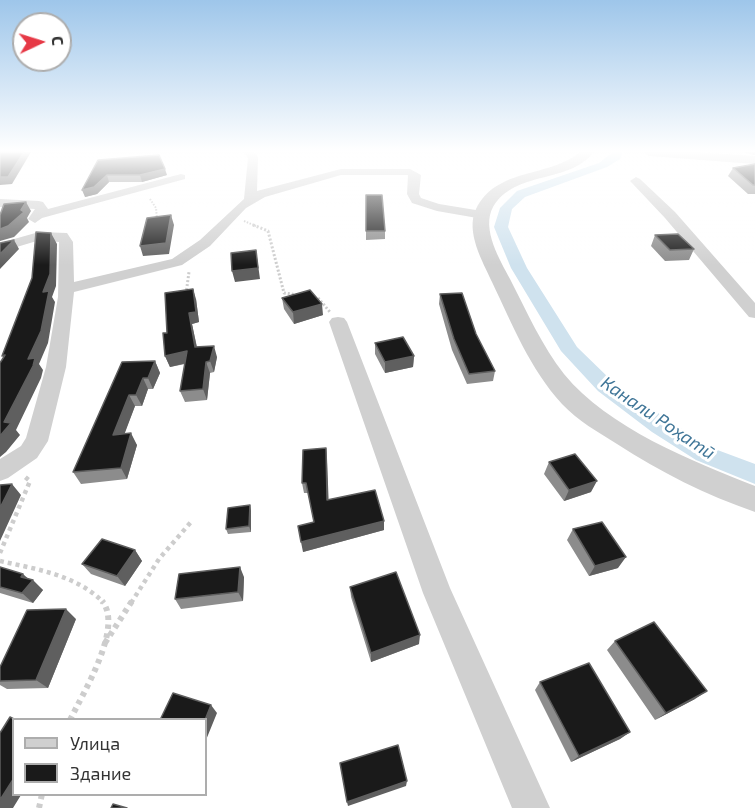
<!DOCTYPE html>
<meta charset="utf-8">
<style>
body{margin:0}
#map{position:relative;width:755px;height:808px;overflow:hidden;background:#fff;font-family:"Exo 2",sans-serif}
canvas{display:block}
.legend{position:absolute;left:12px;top:718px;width:195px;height:78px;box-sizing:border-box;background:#fff;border:2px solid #adadad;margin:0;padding:8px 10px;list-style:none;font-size:18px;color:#333}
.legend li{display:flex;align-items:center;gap:12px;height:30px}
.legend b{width:30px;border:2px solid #adadad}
.north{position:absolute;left:12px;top:12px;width:60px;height:60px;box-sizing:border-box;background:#fff;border:2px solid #adadad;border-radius:50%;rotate:86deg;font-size:16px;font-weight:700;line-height:24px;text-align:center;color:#333}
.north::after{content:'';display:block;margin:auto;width:21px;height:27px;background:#e63946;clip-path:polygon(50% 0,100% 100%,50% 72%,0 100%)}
</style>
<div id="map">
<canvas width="755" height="808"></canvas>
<ul class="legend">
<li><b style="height:8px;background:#d0d0d0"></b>Улица</li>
<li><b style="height:16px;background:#1a1a1a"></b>Здание</li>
</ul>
<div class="north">С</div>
</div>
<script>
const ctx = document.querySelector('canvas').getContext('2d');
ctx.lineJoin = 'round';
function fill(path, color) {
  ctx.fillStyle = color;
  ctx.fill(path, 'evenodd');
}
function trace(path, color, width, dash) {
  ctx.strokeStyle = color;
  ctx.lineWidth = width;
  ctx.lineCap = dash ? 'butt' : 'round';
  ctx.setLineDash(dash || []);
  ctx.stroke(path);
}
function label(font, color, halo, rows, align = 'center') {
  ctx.font = font + ' "Exo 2",sans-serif';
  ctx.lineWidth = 6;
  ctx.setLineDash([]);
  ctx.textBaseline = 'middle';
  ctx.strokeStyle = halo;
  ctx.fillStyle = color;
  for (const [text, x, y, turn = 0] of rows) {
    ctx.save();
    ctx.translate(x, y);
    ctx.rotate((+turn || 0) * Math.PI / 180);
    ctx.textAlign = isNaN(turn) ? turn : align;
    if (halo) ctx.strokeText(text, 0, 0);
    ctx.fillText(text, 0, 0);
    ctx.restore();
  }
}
fill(new Path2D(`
 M613,152H623L620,159L607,167L525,197L512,209L508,227L527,268L577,347L612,381L668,420L712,448L755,464V484L696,460L652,432L598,391L561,351L511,268L494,227L500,208L517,191L599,163Z`), '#cfe2ee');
trace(new Path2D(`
 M150,199L156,208L157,219
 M244,221L256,226`), '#cdcdcd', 2, [1.5, 1.5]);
trace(new Path2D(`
 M253,225L268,231L284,293L298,295
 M186,294L189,272
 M314,298H318L330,312`), '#cdcdcd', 3, [2, 2]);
trace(new Path2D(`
 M0,553L30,481L24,476
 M0,561C36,569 77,575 104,603
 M131,603L159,559L191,522`), '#cdcdcd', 4.5, [4, 4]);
trace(new Path2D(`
 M105,643L132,601
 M70,720C83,693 124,627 102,601
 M39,808L42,794`), '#cdcdcd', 6, [4.5, 4.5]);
fill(new Path2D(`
 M243,152H254L258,157L257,191L341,169H410L421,175L419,194L421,198L439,204L488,212L490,215L483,219L437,211L412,203L407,194L408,175H341L265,197L246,208L210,246L182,265L74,292L66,367L48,441L37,458L8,478L0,481V459L21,446L26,438L46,367L58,297L59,242L40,240L0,252V243L39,232L67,233L73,242L74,282L172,259L200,240L244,199L248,158Z
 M181,174L185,175V179L42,218L35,223L28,219L35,209L0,207V199L39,201L43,202L48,209Z
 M636,177L640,179L675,212L755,303V318L749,317L665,218L632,183L630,181Z
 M338,317L344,318L347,322L450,588L550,808H512L423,593L329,322L332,318Z`), '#d0d0d0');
fill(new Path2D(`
 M580,152H594C569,184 515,170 493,207C481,229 500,260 510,279C527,312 542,346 564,374C608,428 692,461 755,486V512C706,495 660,472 617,444C598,432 578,421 562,404C530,369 512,324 492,282C483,262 465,232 476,209C497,167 549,178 580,152Z
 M643,152H699L755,156V164L649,156Z`), '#d0d0d0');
fill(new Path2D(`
 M744,152H755V155L745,153Z
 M98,160L167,175L142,182H109L97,194L85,197Z
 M755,164V194H748L728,176L733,168Z
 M366,195L385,231V239L366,240Z
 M655,235L694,249L689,260L665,261L651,246Z
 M440,294L476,334L495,371L493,381L467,384L452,350L439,304Z
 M282,298L323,315L294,324L284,309Z
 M196,299L199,322L192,324L197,347L217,357L214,372L210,373L207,400L185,402L180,391L185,364L170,367L165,356L167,333Z
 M375,343L414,356L413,367L385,373L375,354Z
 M155,361L160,373L153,389H148L142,406H135L124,434L137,445L127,479L81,484L73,472L122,362Z
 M326,448L328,500L384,521V530L303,552L314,523L308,493H304L302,483Z
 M549,462L591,492L564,501L544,474Z
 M250,505L251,511V532L228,534L226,529Z
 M573,529L618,568L589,576L567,540Z
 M135,550L142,561L125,586L91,574L82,564Z
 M0,567L30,579L43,590L33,603L0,593Z
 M244,577L243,601L181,609L175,599Z
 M350,587L419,644L371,662L351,597Z
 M76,619L48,688L7,689L0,685V667Z
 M615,641L695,699L655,720L607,650Z
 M540,682L630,732L620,739L571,762L535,690Z`), '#8c8c8c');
fill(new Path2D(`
 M24,152H31L12,184L0,185V177Z
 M165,169L167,175L142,182L140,175Z
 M107,175L109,182L97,194L85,197L82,190Z
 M26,202L31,211L27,218L29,222L14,237L0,241V229L21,210Z
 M171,215L174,225L169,254L143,256L140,246Z
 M51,233L57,244L56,286L52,297L55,302L48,343L39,364L43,370L41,378L16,430L20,435L6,452L0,457V436L4,422L28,359L43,292Z
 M14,240L19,249L0,269V254Z
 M256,250L260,279L235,282L232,271Z
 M193,289L196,299L199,322L192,324L199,358L195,347L189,313Z
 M322,304L323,315L294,324L293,312Z
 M214,346L217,357L214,372L210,361Z
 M187,351L191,362L170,367L165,356Z
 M414,356L413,367L385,373V362Z
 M155,361L160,373L153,389L148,378Z
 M206,362L210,373L207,400L203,389Z
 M143,378L148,389L142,406L136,395Z
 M129,395L135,406L120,446L113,435Z
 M131,433L137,445L127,479L121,468Z
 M326,448L327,458L329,510L327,500Z
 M597,481L591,492L564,501L569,490Z
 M12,484L21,495L0,541V508Z
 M250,505L251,511V532L249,526Z
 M384,521V530L303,552L301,542Z
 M135,550L142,561L125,586L117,576Z
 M626,557L618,568L589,576L595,566Z
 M240,567L244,577L243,601L238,592Z
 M23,574L32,582L33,580L43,590L33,603L22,593L21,577Z
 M66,609L76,619L48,688L36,680Z
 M420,635L419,644L371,662V653Z
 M707,691L695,699L655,720L666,713Z
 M211,705L217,713L206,740L205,720Z
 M630,732L620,739L571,762L579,756Z
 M14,778V795H21L13,808H0V800Z
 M407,781L406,786L348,806L347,802Z`), '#5f5f5f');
const building = new Path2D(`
 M0,152H24L8,177H0Z
 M159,155L165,169L140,175H107L94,187L82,190L98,160Z
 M755,164V185H753L733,168Z
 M366,195H382L385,231H366Z
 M26,202L21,210L24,212L8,226L0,229V215L4,204Z
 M171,215L166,243L140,246L147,218Z
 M36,232L51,233L50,274L43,292L49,291L41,331L28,359L35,358L33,366L4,422L11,423L0,436V363L5,355L2,356L32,278Z
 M678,234L694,249L670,250L655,235Z
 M14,240L0,254V243Z
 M256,250L258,268L232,271L231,253Z
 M193,289L196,312L189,313L195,347L214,346L210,361L206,362L203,389L180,391L187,351L165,356L163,333H167L165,293Z
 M310,290L322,304L293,312L282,298Z
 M462,293L476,334L495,371L469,374L454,339L440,294Z
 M403,337L414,356L385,362L375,343Z
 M155,361L148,378H143L136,395H129L113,435L131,433L121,468L73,472L122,362Z
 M326,448L327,500L375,490L384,521L301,542L298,526L314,522L306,483H302L303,450Z
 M575,454L597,481L569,490L549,462Z
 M12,484L0,508V485Z
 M250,505L249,526L226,529L228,508Z
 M602,522L626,557L595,566L573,529Z
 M102,539L135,550L117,576L82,564Z
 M0,567L23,574L21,577L33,580L22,593L0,587Z
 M240,567L238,592L175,599L179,574Z
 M396,572L420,635L371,653L350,587Z
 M66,609L36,680L0,681V667L27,610Z
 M654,622L707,691L666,713L615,641Z
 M589,663L630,732L579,756L540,682Z
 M173,693L211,705L205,720H160Z
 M10,717L16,720H14V778L0,800V733Z
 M398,745L407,781L347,802L340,763Z
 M113,804L127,808H111Z`);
fill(building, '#1a1a1a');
trace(building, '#5f5f5f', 1.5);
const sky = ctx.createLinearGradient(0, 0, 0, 265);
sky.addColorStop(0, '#9ec6ea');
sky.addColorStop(0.57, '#fff');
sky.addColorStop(1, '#ffffff00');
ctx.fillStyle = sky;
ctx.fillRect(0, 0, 755, 265);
label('italic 18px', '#3f7597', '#fff', [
 ["Канали Роҳатӣ",658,418,34]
]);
</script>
